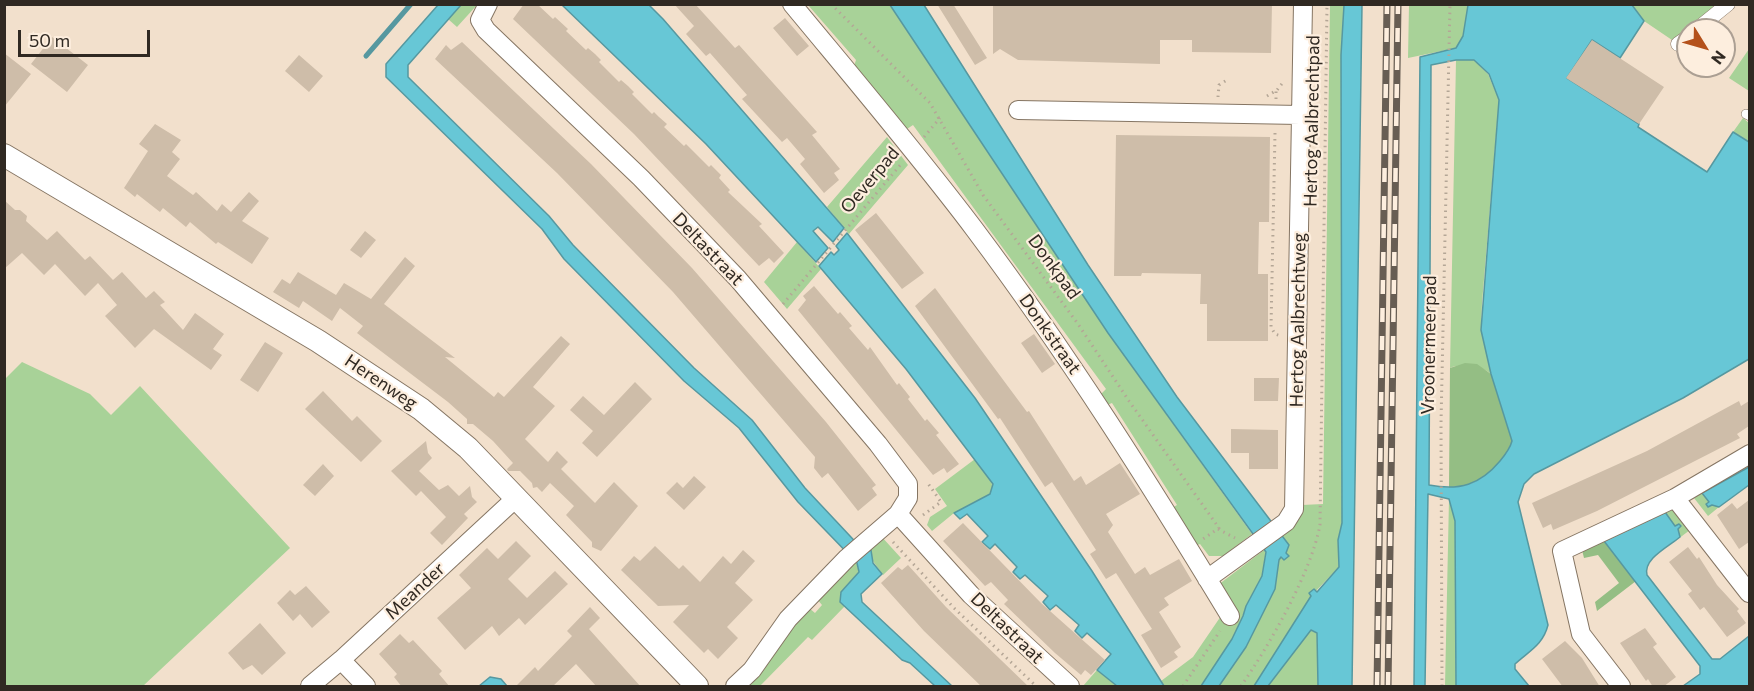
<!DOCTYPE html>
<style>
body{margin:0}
#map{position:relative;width:1754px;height:691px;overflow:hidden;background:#f2e0cc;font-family:Commissioner,sans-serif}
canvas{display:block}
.frame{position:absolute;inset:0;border:6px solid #302922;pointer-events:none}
.north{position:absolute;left:1676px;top:18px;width:60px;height:60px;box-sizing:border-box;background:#fdeede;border:2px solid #ab9f93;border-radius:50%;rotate:127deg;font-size:16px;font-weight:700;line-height:24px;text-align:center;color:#302922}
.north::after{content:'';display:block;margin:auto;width:21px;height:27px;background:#b4511b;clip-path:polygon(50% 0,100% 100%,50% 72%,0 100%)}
.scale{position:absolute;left:18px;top:30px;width:132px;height:27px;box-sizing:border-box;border:3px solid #302922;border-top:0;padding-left:8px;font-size:18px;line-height:21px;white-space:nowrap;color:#302922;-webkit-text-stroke:4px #fdeede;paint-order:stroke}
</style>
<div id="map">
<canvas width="1754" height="691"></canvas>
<div class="frame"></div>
<div class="north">N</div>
<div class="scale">50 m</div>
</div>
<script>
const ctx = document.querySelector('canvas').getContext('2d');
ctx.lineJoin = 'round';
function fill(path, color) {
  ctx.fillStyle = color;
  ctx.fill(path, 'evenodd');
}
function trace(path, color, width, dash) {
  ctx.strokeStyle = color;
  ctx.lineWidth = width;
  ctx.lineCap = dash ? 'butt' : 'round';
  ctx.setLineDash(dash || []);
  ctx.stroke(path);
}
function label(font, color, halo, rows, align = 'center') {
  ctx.font = font + ' Commissioner,sans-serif';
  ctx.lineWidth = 4.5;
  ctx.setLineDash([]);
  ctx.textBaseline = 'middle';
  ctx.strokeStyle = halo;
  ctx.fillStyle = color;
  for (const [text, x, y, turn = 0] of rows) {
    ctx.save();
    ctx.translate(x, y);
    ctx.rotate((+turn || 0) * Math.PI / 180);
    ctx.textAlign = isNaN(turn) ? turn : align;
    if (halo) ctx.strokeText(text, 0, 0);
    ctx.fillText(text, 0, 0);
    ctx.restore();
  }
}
fill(new Path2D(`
 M461,4L477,5L457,27L448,19Z
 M808,5H890L1108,333L1252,534L1223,556H1209L1200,544L1195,546L1172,508L1177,505L1112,403L1107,405L1101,394L1106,389L913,125L907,129L854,66L856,60Z
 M1330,5H1344L1341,55L1342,523L1338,540L1339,567L1311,596L1254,686H1219L1246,647L1275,589L1279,560L1289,545L1282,537L1298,521L1302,505L1323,504Z
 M1409,5H1468L1463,36L1456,48L1408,58Z
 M1632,5H1716L1672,40L1644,21Z
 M1749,49V91L1729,78Z
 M1456,60H1474L1488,74L1499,100L1482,303L1481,330L1491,374C1482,366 1461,363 1450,368Z
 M1743,118L1749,123V142L1733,132Z
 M887,137L908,165L849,234L827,207Z
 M797,242L821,269L787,309L764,282Z
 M22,362L90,394L111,415L140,386L290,548L143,686H5V379Z
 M975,459C983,469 998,482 990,494L954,513L932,531L927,525L930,517L947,506L935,489Z
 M1702,493L1710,502L1709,507L1712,505L1719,507L1708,516L1694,498Z
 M1449,499L1455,521L1456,686H1445Z
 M1673,508L1690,530L1678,539L1677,529L1680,527L1675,526L1665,512Z
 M881,536L901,558L883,575L870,557L871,550Z
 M1264,550L1266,552L1262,576L1246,606L1243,616L1232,639L1201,686H1164L1161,681L1193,657L1221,616L1228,626L1235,609L1218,585Z
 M856,561L859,572L840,594V602L845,606L812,640L808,637L760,686H747L800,616L809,608L815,613L822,605L817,599Z
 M1310,630L1317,633L1318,686H1268Z
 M1097,670L1117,686H1083Z`), '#a8d298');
fill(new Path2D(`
 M1465,363L1477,364L1491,374L1512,441C1504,468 1476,487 1449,488L1450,368Z
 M1604,541L1636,581L1597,611L1595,602L1619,583L1598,555L1584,558L1582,550Z`), '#94be84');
const water = new Path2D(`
 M438,5H461L408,65V77L549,216L573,245L694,368L752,420L805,488L865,552L871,550L873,563L882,574L861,594L862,602L952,686H935L910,663L902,660L840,602L841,592L859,572L857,563L798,502L739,428L684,381L564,259L542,229L386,77V64Z
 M562,5H649L663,19L844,228L833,242L818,227L813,231L828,248L816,262L706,144Z
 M890,5H924L1088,265L1177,397L1289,545L1286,553L1289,556L1284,560L1281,557L1279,560L1275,589L1246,647L1219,686H1201L1232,639L1243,616L1246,606L1262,576L1266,552L1108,333Z
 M1344,5H1362L1352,686H1318L1317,633L1311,630L1268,686H1254L1311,596L1309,593L1314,589L1317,592L1339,567L1338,540L1342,523L1341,55Z
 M1468,5H1632L1644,21L1620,58L1592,40L1567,78L1639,124L1638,127L1707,172L1733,132L1749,142V359L1683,398L1534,474L1524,484L1518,502L1548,625C1543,645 1529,651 1515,664V669L1529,686H1456L1455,521L1449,499L1428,494L1425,686H1414L1420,57L1456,48L1463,36ZM1456,60H1474L1489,74L1499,100L1481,330L1491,374L1512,441C1510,449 1505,455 1500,461C1480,485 1459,491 1429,485L1431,65Z
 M847,233L975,398L1092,571L1164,686H1117L1097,670L1111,654L1087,633L1082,638L1075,631L1079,625L1056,605L1050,610L1043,602L1048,596L1025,575L1020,579L1013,572L1017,567L995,544L990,549L982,542L988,536L967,514L960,519L954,513L990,494L993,484L906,369L819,266L831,252L834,255L839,250L836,246Z
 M1749,467V485L1719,507L1712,505L1708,507L1706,504L1709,502L1702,493Z
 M1665,512L1675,526L1679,524L1681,526L1678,529L1680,537C1668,547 1643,559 1647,575L1712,659H1720L1749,636V686H1683L1700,674V666L1604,541Z
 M490,677L501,679L507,686H479Z`);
fill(water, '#67c7d6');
trace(water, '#5698a0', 1.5);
trace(new Path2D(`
 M366,56L411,4`), '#5698a0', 5);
fill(new Path2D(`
 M524,4H537L553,19L555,17L568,29L566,31L586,50L588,48L595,54L601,60L599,62L619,82L621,80L628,86L634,92L632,94L652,114L654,112L659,117L667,124L664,127L684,146L686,144L709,167L711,165L721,175L719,178L730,190L728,192L762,224L759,226L784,253L774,263L769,258L759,266L634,134L513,19Z
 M674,4H695L735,48L739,45L817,132L812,135L840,169L834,173L839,180L824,193L800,164L805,159L787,138L782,142L742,99L747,95L710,53L706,56L686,34L694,26Z
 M937,4H953L987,58L975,65Z
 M993,4H1272L1271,53L1192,52V40H1160V64L1018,60L1000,49L993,54Z
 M785,18L809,46L797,56L773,28Z
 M52,37L88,65L67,92L31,64Z
 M1592,40L1664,87L1639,124L1566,78Z
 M462,42L591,164L692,268L826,422L876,485L872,488L877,495L858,511L828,473L822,478L814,468L815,457L673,292L557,173L435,59L446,45L451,50Z
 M4,53L31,74L4,107Z
 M299,55L323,76L309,92L285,71Z
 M155,124L181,140L172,152L180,159L167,176L193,195L196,192L217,211L222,204L231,212L249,192L259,201L242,221L269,238L252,264L218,242L216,244L190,222L186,227L163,208L160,212L137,194L135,197L124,188L148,151L139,144Z
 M1116,135L1270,137L1269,222H1259L1258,274H1268V341H1207V304H1200L1201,274L1142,273L1141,276H1114Z
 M4,200L15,210H20L27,216L26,221L47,240L57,231L85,260L90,256L113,280L122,272L146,298L154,291L165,302L160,305L183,330L195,313L224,334L213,349L222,355L211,370L154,329L135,348L105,316L117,305L98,283L85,296L55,264L44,275L22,253L4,269Z
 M876,213L924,273L902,289L855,230Z
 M365,231L376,240L361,258L350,250Z
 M405,257L415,266L384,304L455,358L445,357L494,397L498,392L504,397L561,336L570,344L533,387L555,406L525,439L548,462L557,451L568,462L561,469L595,503L614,482L638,506L601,551L592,547V542L566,515L574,506L550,483L542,492L537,487L533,488L532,483L520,471H508L507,469L513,463L493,441L473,424H467V419L448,402L357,333L363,326L340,308L332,321L303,301L299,308L273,292L282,279L290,284L298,272L336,295L344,283L371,299Z
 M814,286L838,314L840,312L852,326L849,328L868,350L870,347L897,385L899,383L910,397L908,399L925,421L927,419L939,433L936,435L959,464L947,473L944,468L933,475L798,310L806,300L803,296Z
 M935,288L1027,412L1029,411L1074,481L1081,476L1086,485L1120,463L1140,494L1106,514L1113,525L1108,532L1135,574L1145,567L1150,575L1179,559L1192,581L1164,598L1169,605L1159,612L1181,647L1174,652L1178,657L1161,668L1141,635L1152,629L1116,573L1106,579L1090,554L1096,550L1052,482L1045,487L1000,418L998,419L915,306Z
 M1034,334L1055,364L1042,373L1021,343Z
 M265,342L283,353L258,392L240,380Z
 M1254,378H1279L1278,401H1254Z
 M635,382L652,399L597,457L582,443L593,431L570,410L583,396L604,415Z
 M323,391L352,421L357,416L382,441L361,462L305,409Z
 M1739,401L1741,406L1749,401V426L1737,434L1740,438L1597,511L1553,530L1551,524L1543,528L1532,503L1647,451Z
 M1231,429L1278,430V469H1249V453H1231Z
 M426,441L428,453L432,458L419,471L439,490L448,485L459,496L470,486L472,497L477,502L464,514L468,518L442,545L430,533L446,517L421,491L416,496L391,471Z
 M323,464L334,476L315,496L303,485Z
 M694,476L706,487L684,510L666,493L677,482L683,488Z
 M1749,500V542L1739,549L1717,515L1732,503L1737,509Z
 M963,523L1041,603L1105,660L1091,675L1085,670L1081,675L1055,653L1004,604L1008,600L991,582L985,586L943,541Z
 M516,541L531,556L508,579L527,598L555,571L568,584L525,625L519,618L499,636L492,626L465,650L437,618L471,588L459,575L487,548L498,559Z
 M655,546L679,569L683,565L700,582L723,556L731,564L743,550L755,561L735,583L753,600L727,627L738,638L718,659L708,649L704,653L673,622L689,605L658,606L621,570L634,556L640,561Z
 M1688,547L1697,559L1699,557L1717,585L1739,609L1737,611L1746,623L1727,637L1704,607L1700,610L1688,594L1692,591L1669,562Z
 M908,565L946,607L1029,687H982L924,631L881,583L898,567L902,570Z
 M306,586L330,612L312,628L300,614L293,621L277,603L290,590L295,595Z
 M590,607L600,618L589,629L641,687H597L576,664L552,687H515L535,667L538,671L572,636L567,631Z
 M260,623L286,653L262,675L252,665L243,670L228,653Z
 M1645,628L1657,644L1653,647L1676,677L1663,687H1653L1648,679L1646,681L1620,643Z
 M400,634L409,643L413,640L442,671L439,674L450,687H402L394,677L397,674L379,654Z
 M1565,641L1582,658L1600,687H1563L1542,659Z`), '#cebda9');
const service = new Path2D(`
 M1746,114L1750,116`);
const pedestrian = new Path2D(`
 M1696,30L1728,4
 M1678,44L1688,37`);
const minor = new Path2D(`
 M488,4L480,20L486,30L641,178L738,279L878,444L908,484V498L898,514L847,558L788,619L752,670L735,686
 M792,4C854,79 917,153 975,230C1068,354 1150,484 1230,616
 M1018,110L1300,115
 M1675,498L1749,593
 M898,514L971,595L1070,686
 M1207,579L1286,522L1294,509L1303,4
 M310,686L341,660
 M366,686L341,660L516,498
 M1621,686L1581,634L1562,551L1675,498L1750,454`);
const tertiary = new Path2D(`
 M4,155L318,341L421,409L468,448L697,686`);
trace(service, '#857563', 10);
trace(pedestrian, '#857563', 15);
trace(minor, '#857563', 20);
trace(tertiary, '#857563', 24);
trace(new Path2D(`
 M831,4L930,103L983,195L1078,324L1129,401L1219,528L1203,539
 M1267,96L1277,90L1284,81
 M1218,97L1219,85L1227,80
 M1276,99V91
 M1275,133L1271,327L1275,334L1281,336
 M924,137L940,118
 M783,304L902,163
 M923,515L941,502L927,482
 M1218,529L1235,538
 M893,542L954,608L1036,686
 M1183,686L1220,631
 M1241,686C1269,646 1311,573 1320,525L1327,4
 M1442,686L1441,423L1450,4`), '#b4a696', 3, [1.5, 4.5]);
trace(service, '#fff', 9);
trace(pedestrian, '#fff', 14);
trace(minor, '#fff', 18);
trace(tertiary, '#fff', 22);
const rail = new Path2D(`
 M1377,686L1387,4
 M1388,686L1398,4`);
trace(rail, '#675d53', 7);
trace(rail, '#fdeede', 4.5, [14]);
label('18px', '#302922', '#fdeede', [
 ["Hertog Aalbrechtpad",1312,121,-89],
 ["Oeverpad",870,180,-50],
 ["Deltastraat",708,249,46],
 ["Donkpad",1054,267,54],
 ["Hertog Aalbrechtweg",1298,320,-89],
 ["Donkstraat",1050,334,55],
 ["Vroonermeerpad",1429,345,-89],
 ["Herenweg",381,382,34],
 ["Meander",415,591,-43],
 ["Deltastraat",1007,628,44]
]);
</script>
